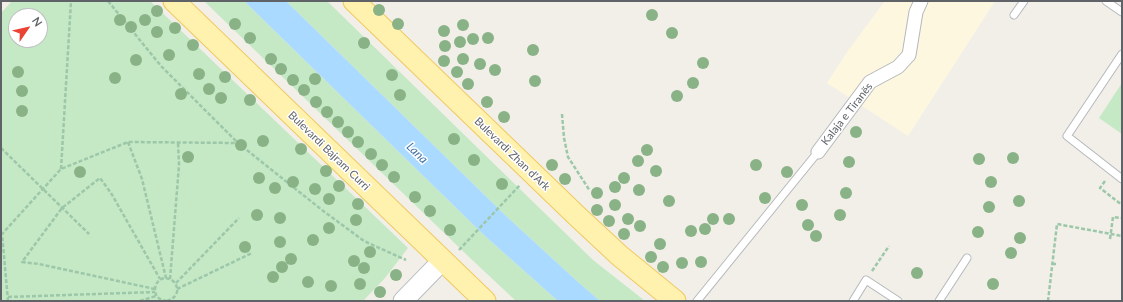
<!DOCTYPE html>
<meta charset="utf-8">
<style>
body{margin:0}
#map{position:relative;width:1123px;height:302px;overflow:hidden;background:#f1efe8;font-family:Lato,sans-serif}
canvas{display:block}
.frame{position:absolute;inset:0;border:2px solid #5f6368;pointer-events:none}
.north{position:absolute;left:8px;top:8px;width:40px;height:40px;box-sizing:border-box;background:#fff;border:1px solid #bfc1c3;border-radius:50%;rotate:56deg;font-size:11px;font-weight:700;line-height:16px;text-align:center;color:#5f6368}
.north::after{content:'';display:block;margin:auto;width:14px;height:18px;background:#ea4335;clip-path:polygon(50% 0,100% 100%,50% 72%,0 100%)}
</style>
<div id="map">
<canvas width="1123" height="302"></canvas>
<div class="frame"></div>
<div class="north">N</div>
</div>
<script>
const ctx = document.querySelector('canvas').getContext('2d');
ctx.lineJoin = 'round';
function fill(path, color) {
  ctx.fillStyle = color;
  ctx.fill(path, 'evenodd');
}
function trace(path, color, width, dash) {
  ctx.strokeStyle = color;
  ctx.lineWidth = width;
  ctx.lineCap = dash ? 'butt' : 'round';
  ctx.setLineDash(dash || []);
  ctx.stroke(path);
}
function label(font, color, halo, rows, align = 'center') {
  ctx.font = font + ' Lato,sans-serif';
  ctx.lineWidth = 3;
  ctx.setLineDash([]);
  ctx.textBaseline = 'middle';
  ctx.strokeStyle = halo;
  ctx.fillStyle = color;
  for (const [text, x, y, turn = 0] of rows) {
    ctx.save();
    ctx.translate(x, y);
    ctx.rotate((+turn || 0) * Math.PI / 180);
    ctx.textAlign = isNaN(turn) ? turn : align;
    if (halo) ctx.strokeText(text, 0, 0);
    ctx.fillText(text, 0, 0);
    ctx.restore();
  }
}
fill(new Path2D(`
 M885,1H995L908,136L827,83L847,52Z`), '#fef7e0');
fill(new Path2D(`
 M12,1H150L408,248L385,278L363,301H1V13ZM16,16H40V40H16Z
 M204,1H244L485,236L558,301H516L468,256Z
 M286,1H327L526,195L593,260L645,301H600L578,282L505,215Z
 M1122,83V134L1099,118Z`), '#c5e8c5');
fill(new Path2D(`
 M244,1H286L505,215L578,282L600,301H558L485,236Z`), '#aadaff');
const lane = new Path2D(`
 M1106,1L1122,12
 M1014,15L1024,1
 M1122,54L1067,136L1122,179
 M697,301L818,152
 M853,301L866,280L898,301
 M939,301L967,258`);
const street = new Path2D(`
 M818,152L870,82L898,67L909,55L916,12L921,1`);
const secondary = new Path2D(`
 M403,301L442,261`);
const primary = new Path2D(`
 M174,1L485,301
 M354,1L577,216L620,256L675,301`);
trace(lane, '#b5b8bc', 9);
trace(street, '#b5b8bc', 15);
trace(secondary, '#b6babf', 21);
trace(primary, '#f2c960', 23);
trace(new Path2D(`
 M108,1L161,66L238,143L322,210L364,241L406,260
 M562,114L564,138L568,157L590,191
 M128,142L142,179L166,278
 M1,148L89,234
 M61,169L71,1
 M1105,181L1100,188L1122,205
 M1110,239L1113,217L1122,218
 M459,250L520,185
 M1052,264H1057
 M872,271L889,246
 M170,279L179,165L178,142
 M176,283L239,218
 M155,289L39,264L22,262L62,208L100,178L111,193L160,279
 M177,289L252,253
 M8,297L155,292
 M8,301L2,234L61,169L128,142L238,143
 M140,301L156,296
 M167,301C159,300 155,297 155,289C156,279 165,275 173,281C181,289 177,298 167,301
 M1048,301L1057,224L1122,236`), '#9cc7a9', 2.5, [4, 2]);
trace(lane, '#fff', 7);
trace(street, '#fff', 13);
trace(secondary, '#fff', 19);
trace(primary, '#fff2af', 21);
ctx.fillStyle = '#89b387';
for (const [x, y] of [
 [379,10],
 [157,11],
 [652,15],
 [120,20],
 [145,20],
 [235,24],
 [398,24],
 [463,25],
 [131,27],
 [175,28],
 [444,31],
 [157,32],
 [672,33],
 [250,38],
 [488,38],
 [473,39],
 [460,42],
 [364,43],
 [193,45],
 [445,46],
 [533,50],
 [169,55],
 [271,59],
 [463,59],
 [136,60],
 [444,61],
 [703,63],
 [480,64],
 [281,69],
 [495,70],
 [18,72],
 [457,72],
 [199,74],
 [392,75],
 [225,77],
 [115,78],
 [315,79],
 [293,80],
 [535,81],
 [693,83],
 [468,84],
 [209,89],
 [304,90],
 [22,91],
 [181,94],
 [400,95],
 [677,96],
 [221,98],
 [250,100],
 [316,102],
 [487,102],
 [22,111],
 [327,112],
 [504,117],
 [338,122],
 [348,132],
 [856,132],
 [454,139],
 [263,141],
 [358,142],
 [241,145],
 [301,149],
 [647,150],
 [371,154],
 [188,157],
 [1013,158],
 [979,159],
 [474,160],
 [638,161],
 [849,162],
 [382,165],
 [552,165],
 [756,165],
 [326,171],
 [656,171],
 [80,172],
 [787,172],
 [394,177],
 [259,178],
 [624,178],
 [565,179],
 [293,182],
 [991,182],
 [502,184],
 [339,186],
 [615,187],
 [275,188],
 [315,189],
 [639,190],
 [597,193],
 [846,193],
 [415,197],
 [765,198],
 [329,199],
 [669,201],
 [1019,201],
 [358,204],
 [615,205],
 [802,205],
 [989,207],
 [597,210],
 [430,211],
 [257,215],
 [840,215],
 [280,218],
 [628,219],
 [713,219],
 [729,219],
 [356,220],
 [609,221],
 [808,225],
 [640,226],
 [329,228],
 [705,229],
 [450,230],
 [691,231],
 [978,232],
 [624,234],
 [816,236],
 [1020,238],
 [313,240],
 [280,242],
 [660,244],
 [245,247],
 [370,252],
 [1011,253],
 [651,257],
 [291,259],
 [354,261],
 [701,262],
 [682,263],
 [282,267],
 [663,267],
 [364,268],
 [917,273],
 [396,275],
 [273,277],
 [308,282],
 [360,284],
 [993,284],
 [331,286],
 [380,292]
]) {
  ctx.beginPath();
  ctx.arc(x, y, 6, 0, 2 * Math.PI);
  ctx.fill();
}
label('11px', '#5f6368', '#fff', [
 ["Kalaja e Tiranës",847,114,-52],
 ["Bulevardi Bajram Curri",329,151,44],
 ["Bulevardi Zhan d'Ark",512,154,44]
]);
label('italic 12px', '#4174aa', '#fff', [
 ["Lana",417,153,44]
]);
</script>
